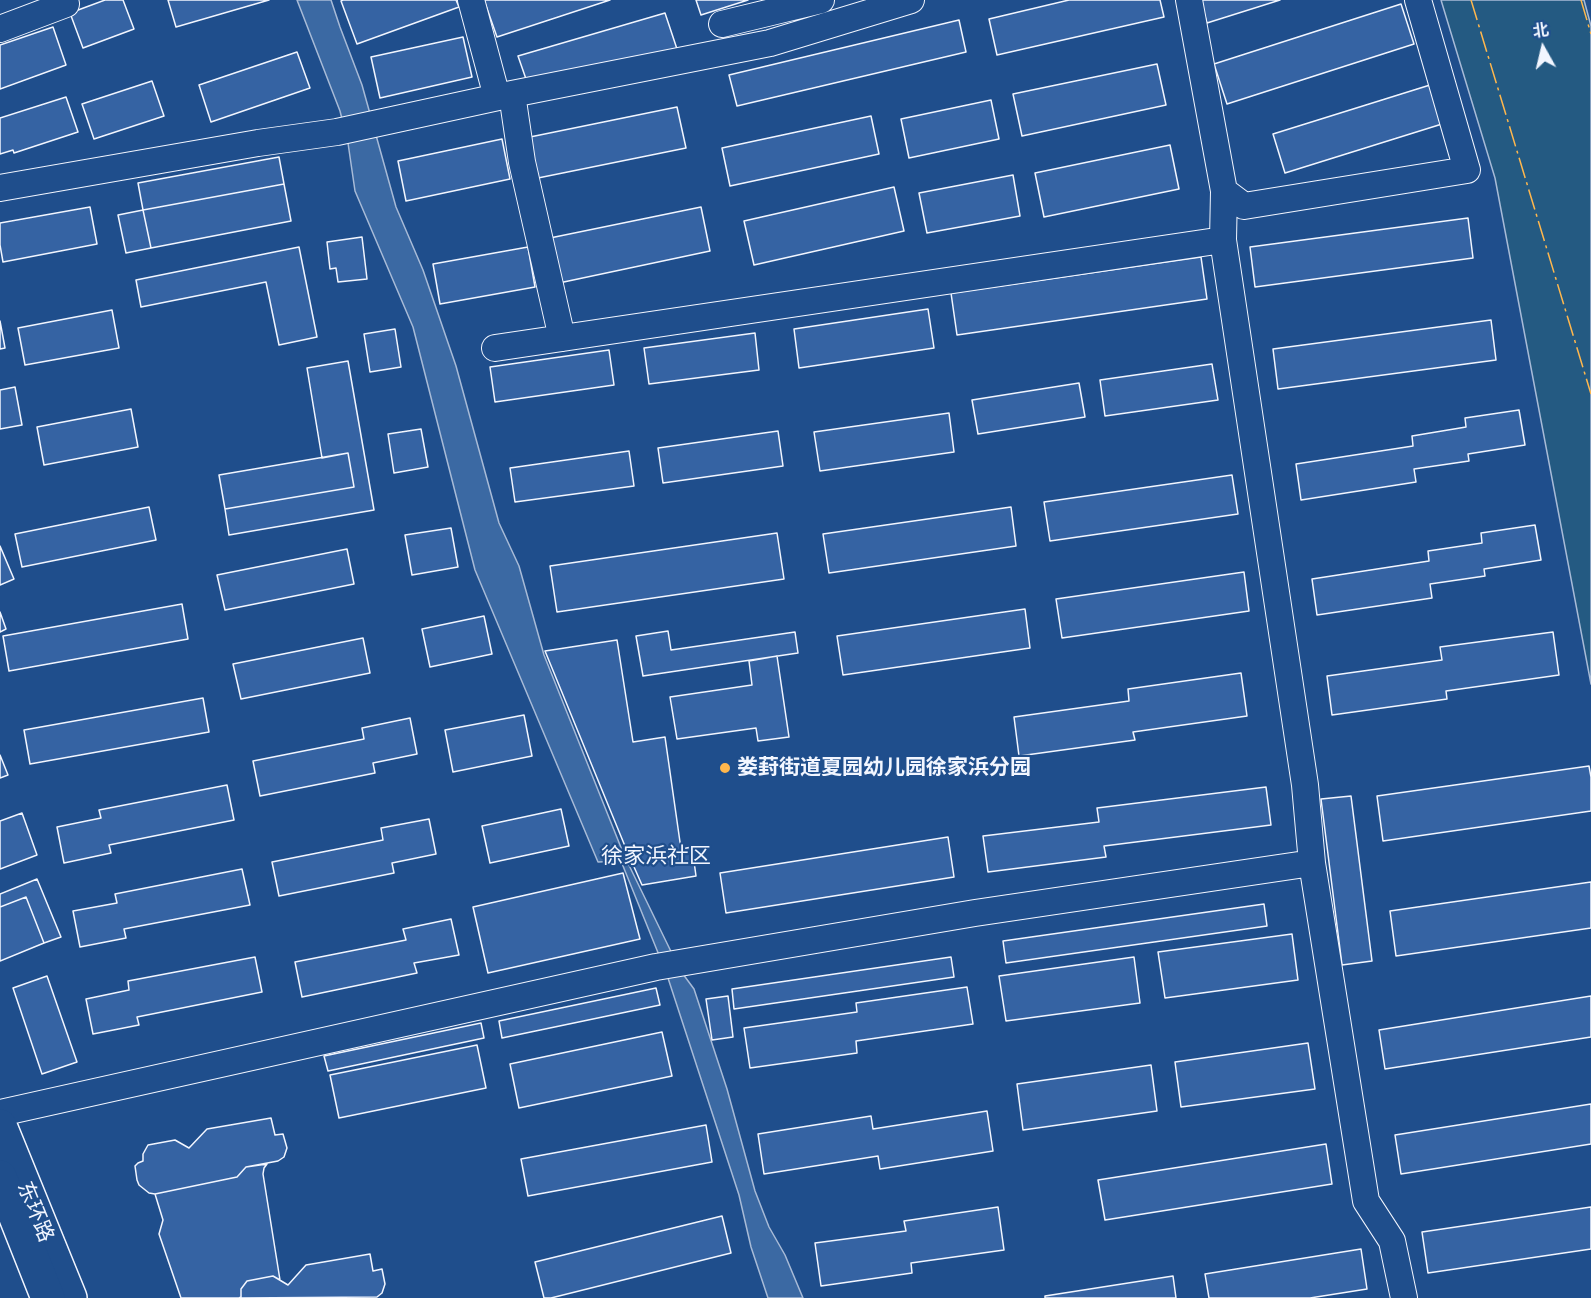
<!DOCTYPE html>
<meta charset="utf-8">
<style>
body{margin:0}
#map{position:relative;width:1591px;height:1298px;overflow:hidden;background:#1f4e8c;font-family:"IBM Plex Sans","Noto Sans SC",sans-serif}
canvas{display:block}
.north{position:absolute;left:1513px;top:18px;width:60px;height:60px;-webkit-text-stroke:4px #1f4e8c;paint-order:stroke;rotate:352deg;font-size:16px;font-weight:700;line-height:24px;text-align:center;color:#f2f6ff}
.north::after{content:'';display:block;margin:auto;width:21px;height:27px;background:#f2f6ff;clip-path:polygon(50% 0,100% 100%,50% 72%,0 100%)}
</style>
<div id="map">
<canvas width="1591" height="1298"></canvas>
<div class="north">北</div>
</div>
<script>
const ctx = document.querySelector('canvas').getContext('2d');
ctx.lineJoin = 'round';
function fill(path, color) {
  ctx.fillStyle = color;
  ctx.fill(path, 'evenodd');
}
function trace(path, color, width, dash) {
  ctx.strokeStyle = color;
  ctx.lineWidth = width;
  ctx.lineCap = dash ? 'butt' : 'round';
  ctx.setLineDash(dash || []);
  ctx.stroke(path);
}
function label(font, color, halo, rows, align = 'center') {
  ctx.font = font + ' "IBM Plex Sans","Noto Sans SC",sans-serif';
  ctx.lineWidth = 4.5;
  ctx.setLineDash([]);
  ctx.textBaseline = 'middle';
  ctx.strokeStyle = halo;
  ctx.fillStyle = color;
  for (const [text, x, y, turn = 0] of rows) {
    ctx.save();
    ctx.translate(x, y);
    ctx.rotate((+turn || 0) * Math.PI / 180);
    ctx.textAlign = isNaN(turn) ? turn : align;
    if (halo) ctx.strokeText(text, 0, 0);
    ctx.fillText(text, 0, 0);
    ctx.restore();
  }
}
const green = new Path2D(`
 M1441,0H1584L1591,26V684L1495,178Z`);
fill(green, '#245a82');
trace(green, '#a8bbd7', 1.5);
const water = new Path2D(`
 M297,0H331L340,27L362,85L396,207L423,270L456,366L499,523L519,566L544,655L624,855L680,970L694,989L727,1089L755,1191L769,1227L785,1255L803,1298H768L751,1247L739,1195L667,975L621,861L598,862L475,570L413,327L355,191L348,143L340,111Z`);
fill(water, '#3b69a3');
trace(water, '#a8bbd7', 1.5);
const building = new Path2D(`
 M105,0H123L134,29L83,48L70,13Z
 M168,0H269L176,27Z
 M343,0H456L459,7L357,44L341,1Z
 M484,0H610L497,37Z
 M696,0H748L701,15Z
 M1069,0H1160L1164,17L997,55L989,19Z
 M1200,0H1280L1207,23Z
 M1401,4L1414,44L1227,104L1214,64Z
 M665,13L677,49L526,79L518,56Z
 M959,20L966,52L737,106L729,75Z
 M53,27L66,65L0,89V45Z
 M463,37L472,77L380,98L371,57Z
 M297,52L310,88L211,122L199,85Z
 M1157,64L1166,105L1022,136L1013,94Z
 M152,81L164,116L94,139L82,104Z
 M1430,85L1442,124L1285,173L1273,134Z
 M66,97L78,132L14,153L13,150L0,154V118Z
 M991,100L999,139L909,158L901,119Z
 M677,107L686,148L538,178L530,137Z
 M871,116L879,154L730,186L722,148Z
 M502,139L510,179L406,201L398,161Z
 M1170,145L1179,189L1044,217L1035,173Z
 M279,157L284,184L143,210L138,183Z
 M1013,175L1020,216L927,233L919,193Z
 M284,184L291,221L151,248L143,210Z
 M894,187L904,231L754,265L744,221Z
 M90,207L97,244L3,262L0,245V223Z
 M701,207L710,251L559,283L550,238Z
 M143,210L151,248L126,253L118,215Z
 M1468,218L1473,258L1255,287L1250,247Z
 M362,237L367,279L338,282L336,268L330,269L327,242Z
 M299,247L317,337L279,345L266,282L141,307L136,280Z
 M528,247L535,287L440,304L433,264Z
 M1201,257L1207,299L957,335L951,293Z
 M928,309L934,348L799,368L794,329Z
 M112,310L119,348L25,365L18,328Z
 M1491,320L1496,360L1278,389L1273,349Z
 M0,321L5,348L0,349Z
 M395,329L401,367L370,372L364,334Z
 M755,333L759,370L649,384L644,348Z
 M609,350L614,385L495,402L490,367Z
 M348,361L374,510L229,535L225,509L354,487L348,453L322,458L307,368Z
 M1212,364L1218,400L1105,416L1100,380Z
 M1079,383L1085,417L978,434L972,400Z
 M15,387L22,425L0,429V390Z
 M131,409L138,447L44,465L37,427Z
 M1519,410L1525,445L1468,454L1469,461L1414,469L1416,482L1301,500L1296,464L1413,446L1412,436L1466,427L1465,418Z
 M949,413L954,452L820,471L814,432Z
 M421,429L428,467L394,473L388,434Z
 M778,431L783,466L663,483L658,448Z
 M629,451L634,486L515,502L510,468Z
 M348,453L354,487L225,509L219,475Z
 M1232,475L1238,514L1050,541L1044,502Z
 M149,507L156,540L22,567L15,534Z
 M1011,507L1016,546L829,573L823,534Z
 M1535,525L1541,560L1484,569L1485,576L1430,584L1432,598L1317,615L1312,579L1429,561L1428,551L1482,543L1481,533Z
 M451,528L458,567L412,575L405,535Z
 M777,533L784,579L557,612L550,566Z
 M0,546L14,579L0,585Z
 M347,549L354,584L225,610L217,575Z
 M1244,572L1249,611L1062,638L1056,599Z
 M182,604L188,639L9,671L3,636Z
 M1025,609L1030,648L843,675L837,636Z
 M0,612L6,629L0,632Z
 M484,616L492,654L430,667L422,629Z
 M668,631L671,650L795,632L798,653L643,676L636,636Z
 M1553,632L1559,675L1446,691L1447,699L1332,715L1327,676L1442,660L1440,647Z
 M363,638L370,673L241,699L233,664Z
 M617,640L633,742L665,737L681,849L692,847L696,876L642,885L627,851L545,651Z
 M777,656L789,737L758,741L756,728L677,739L670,697L752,685L749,661Z
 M1241,673L1247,716L1133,732L1135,740L1019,756L1014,717L1129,701L1128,689Z
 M203,698L209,732L30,764L24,730Z
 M524,715L532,756L453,772L445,730Z
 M410,718L417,754L373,763L375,773L260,796L253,761L364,739L362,728Z
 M0,755L8,775L0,778Z
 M1589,766L1591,777V811L1383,841L1377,796Z
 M227,785L234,820L109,845L111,853L64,863L57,827L101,818L99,810Z
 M1266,787L1271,825L1104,846L1106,857L988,872L983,836L1099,822L1097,808Z
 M1351,796L1372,961L1342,965L1321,799Z
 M561,809L569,846L490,863L482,826Z
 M22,813L37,855L0,869V821Z
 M429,819L436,854L392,863L394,873L279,896L272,862L383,840L381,828Z
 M948,837L954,877L726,913L720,873Z
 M242,869L250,905L124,929L126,938L80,947L73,911L117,903L115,894Z
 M623,873L640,939L488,973L473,907Z
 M37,879L61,937L44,943L26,897L0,907V894Z
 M1591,882V928L1396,956L1390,911Z
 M26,897L44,943L0,961V907Z
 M1264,904L1267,926L1006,963L1003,941Z
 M451,919L459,955L414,963L417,973L302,997L295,962L406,940L403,929Z
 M1292,934L1298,980L1165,998L1158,952Z
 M255,957L262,992L137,1017L139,1025L93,1034L86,999L129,990L128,981Z
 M951,957L954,977L734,1009L732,989Z
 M1134,957L1140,1003L1006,1021L999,976Z
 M47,976L77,1062L42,1074L13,988Z
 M967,987L973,1024L856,1041L857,1053L750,1068L744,1028L857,1012L856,1003Z
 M656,988L660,1005L502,1038L499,1021Z
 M728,996L733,1037L712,1040L706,999Z
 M1591,996V1037L1385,1069L1379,1030Z
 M481,1023L484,1038L328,1071L324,1056Z
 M662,1032L672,1076L519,1108L510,1064Z
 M1308,1043L1315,1089L1181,1107L1175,1062Z
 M477,1045L486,1088L339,1118L330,1075Z
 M1151,1065L1157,1111L1023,1130L1017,1084Z
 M1591,1104V1144L1401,1174L1395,1135Z
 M987,1111L993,1151L880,1169L878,1156L764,1174L758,1134L871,1116L873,1129Z
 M271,1118L275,1135L283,1134L287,1148L284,1157L278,1161L246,1167L237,1177L155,1194L149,1193L139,1185L137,1180L135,1166L138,1163L143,1161V1154L148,1145L175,1140L189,1148L207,1129Z
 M706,1125L712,1162L528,1196L521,1159Z
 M1326,1144L1332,1184L1105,1220L1098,1180Z
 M267,1164L264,1168L263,1174L280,1280L273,1276L247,1281L241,1289V1297L239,1298H181L159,1234L163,1220L155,1194L237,1177L246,1167Z
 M998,1207L1004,1250L911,1263L912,1273L821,1286L815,1243L906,1231L904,1221Z
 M1591,1207V1249L1428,1273L1422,1232Z
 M722,1216L731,1253L551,1298H544L535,1262Z
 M1361,1249L1367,1289L1310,1298H1209L1205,1274Z
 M370,1254L373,1271L382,1269L385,1284L382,1293L377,1297L239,1298L241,1297V1289L247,1281L273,1276L288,1285L306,1265Z
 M1173,1276L1176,1298H1045V1296Z`);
fill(building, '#3563a3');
trace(building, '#f2f6ff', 1.5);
const minor = new Path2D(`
 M471,0L497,97
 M1189,0L1224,191L1223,240L1305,785L1312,863L1366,1201L1392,1241L1404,1298
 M722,24L821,0
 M0,29L66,4L65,0
 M512,94L522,162L562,338
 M0,188L258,143L337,132L512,94L770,43L911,0
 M1224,191L1244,206L1467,170L1418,0
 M495,348L1223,240
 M0,1113L656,967L975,913L1312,863`);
const major = new Path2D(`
 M0,1126L70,1298`);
const highway = new Path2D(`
 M0,1177L48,1298`);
trace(minor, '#f2f6ff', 28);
trace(major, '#f2f6ff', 36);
trace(highway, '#f2f6ff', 36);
trace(minor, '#1f4e8c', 26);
trace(major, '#1f4e8c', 33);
trace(highway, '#1f4e8c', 33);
trace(new Path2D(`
 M1471,0L1591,394
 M1581,0L1591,34`), '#ffb74d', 1.5, [21, 4.5, 3, 4.5]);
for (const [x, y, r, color] of [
 [725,768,6,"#ffb74d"]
]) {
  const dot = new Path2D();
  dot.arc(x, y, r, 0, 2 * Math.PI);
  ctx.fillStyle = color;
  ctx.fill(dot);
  trace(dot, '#1f4e8c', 2);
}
label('bold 21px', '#f2f6ff', '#1f4e8c', [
 ["娄葑街道夏园幼儿园徐家浜分园",737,768]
], 'left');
label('21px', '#f2f6ff', '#1f4e8c', [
 ["东环路",35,1212,68]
]);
label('22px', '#f2f6ff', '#1f4e8c', [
 ["徐家浜社区",656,857]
]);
</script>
